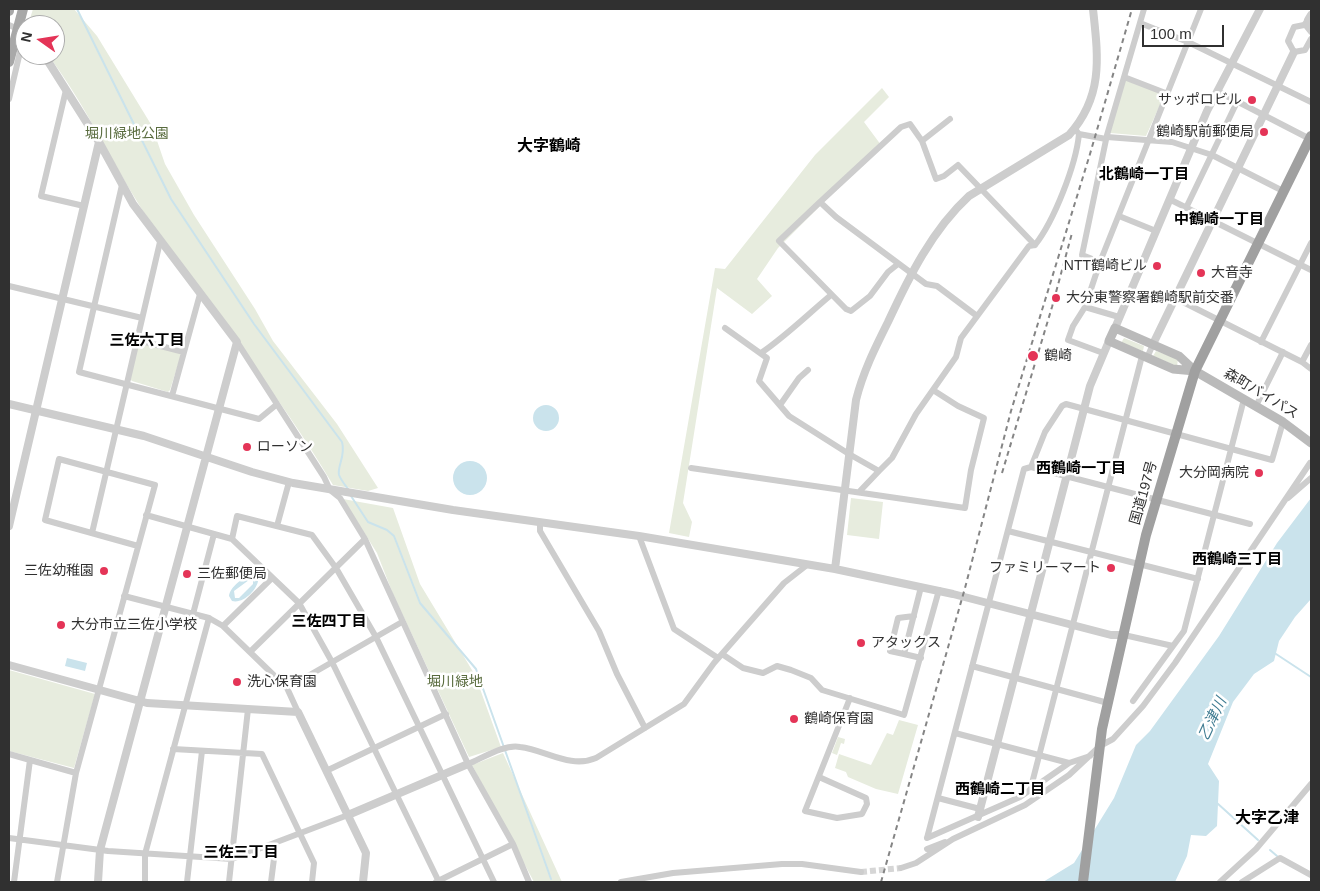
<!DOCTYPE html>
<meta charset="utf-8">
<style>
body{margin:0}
#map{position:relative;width:1320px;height:891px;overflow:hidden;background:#fff;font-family:Helvetica,sans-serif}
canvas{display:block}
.frame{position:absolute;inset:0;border:10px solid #303030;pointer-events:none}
.north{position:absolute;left:15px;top:15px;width:50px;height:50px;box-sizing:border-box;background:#fff;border:1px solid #acacac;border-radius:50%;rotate:283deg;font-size:14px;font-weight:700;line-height:20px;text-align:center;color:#303030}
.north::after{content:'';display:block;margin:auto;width:18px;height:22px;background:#e43457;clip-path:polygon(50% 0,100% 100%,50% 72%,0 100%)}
.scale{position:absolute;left:1142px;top:25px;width:82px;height:22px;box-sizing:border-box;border:2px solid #303030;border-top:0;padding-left:6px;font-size:15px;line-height:18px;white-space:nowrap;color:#303030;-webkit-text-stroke:4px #fff;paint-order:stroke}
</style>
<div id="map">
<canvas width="1320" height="891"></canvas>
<div class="frame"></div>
<div class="north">N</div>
<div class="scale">100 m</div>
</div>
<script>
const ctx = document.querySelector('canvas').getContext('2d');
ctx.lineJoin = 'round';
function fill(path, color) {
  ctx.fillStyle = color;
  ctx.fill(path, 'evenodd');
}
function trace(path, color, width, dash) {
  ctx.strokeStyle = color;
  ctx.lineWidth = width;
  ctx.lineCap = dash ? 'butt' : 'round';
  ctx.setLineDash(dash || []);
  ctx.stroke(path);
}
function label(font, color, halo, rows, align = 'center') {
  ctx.font = font + ' Helvetica,"Noto Sans JP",sans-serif';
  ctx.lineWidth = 5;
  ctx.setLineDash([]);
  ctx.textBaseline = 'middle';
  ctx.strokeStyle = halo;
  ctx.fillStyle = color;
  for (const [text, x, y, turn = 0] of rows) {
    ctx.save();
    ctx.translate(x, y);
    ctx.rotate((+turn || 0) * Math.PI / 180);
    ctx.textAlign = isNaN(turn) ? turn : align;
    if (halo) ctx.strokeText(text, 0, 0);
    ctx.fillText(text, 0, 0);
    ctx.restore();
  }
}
fill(new Path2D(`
 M33,9H74L97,36L152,126L165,164L194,215L255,309L273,341L337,424L378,488L368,491L333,485C278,391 207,308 147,217C112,164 86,105 48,55H55V25H28Z
 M1127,79L1163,93L1164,96L1146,136L1110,133L1125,81Z
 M882,88L889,97L864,122L881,145L778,248L757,279L772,296L752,314L717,288L683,503L692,522L689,537L669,533L715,268L725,269L815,155Z
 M1124,338L1144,346L1143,351L1121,343Z
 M141,343L179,352L181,355L170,390L168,392L132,381L130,379L138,344Z
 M1156,351L1178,359L1177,366L1153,356Z
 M851,498L883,502L879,539L847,535Z
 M343,499L393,508L420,584L475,675L501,747L469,757L393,594L377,553Z
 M9,670L95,694L74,768L9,751Z
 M899,720L918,725L898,794L876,789L848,777L846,772L835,768L839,754L871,765L887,733L893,735Z
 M838,737L845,739L844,744L841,743L837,755L832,753Z
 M503,753L562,882H534L472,765Z`), '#e7ecde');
fill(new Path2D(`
 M533 418a13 13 0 1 1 26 0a13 13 0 1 1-26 0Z
 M453 478a17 17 0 1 1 34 0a17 17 0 1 1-34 0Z
 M1311,498V599L1295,617L1279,641L1274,661L1254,674L1233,702L1208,764L1219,781L1217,826L1206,836L1191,835L1187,856L1175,882H1043L1074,863L1114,798L1136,745L1150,731L1219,636L1277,543Z
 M253,575L258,581C257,589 244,604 232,601L229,596C230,587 244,576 253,575ZM249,580H253V584L239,598H235L234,591Z
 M67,658L87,663L85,671L65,666Z`), '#cae3ec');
trace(new Path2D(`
 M77,9L171,199L254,324L342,442C346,456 337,466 339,475C341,480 345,485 348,489
 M351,496L368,522L387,530L394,536L420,603L476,669L551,879
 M1273,652L1311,677
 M1217,803L1258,840
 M1270,850L1277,856`), '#cae3ec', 2);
trace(new Path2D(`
 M861,872L901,868`), '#d6d6d6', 6, [6, 3]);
trace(new Path2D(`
 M1308,20L1304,25L1294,27L1288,41L1294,52L1305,50L1311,39
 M1308,22L1307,27L1311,32
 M1140,23L1188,42L1311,102
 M9,25L25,32
 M1124,77L1168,94
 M66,90L41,196L84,206
 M1217,91L1310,139
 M9,99L20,52L25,49
 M1079,134L1106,139
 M1107,137L1172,142L1212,155L1283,191
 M922,141L950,119
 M122,185L79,372L259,419L276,405
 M1169,199L1311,270
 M820,202L779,241L846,309L851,311L870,296L888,272L898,264
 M1186,208L1237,102
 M1119,216L1156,231
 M1100,262L1082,255L1107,135L1144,9
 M9,286L142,318
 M1175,298L1302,362L1311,369
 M1085,307L1100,262L1201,9
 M977,316L937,286L926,284L836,217L820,202L901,127L910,124L922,141L936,179L944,176L958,165L1035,245
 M725,328L767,358L759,381L789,416L849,454L879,471L892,458L916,414L956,357L961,338L1029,246L1035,245C1054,221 1076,165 1079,134L1075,129
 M137,340L184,352
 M237,342L324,477L330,490L340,498L365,539L468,764L513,844L529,882
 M1261,342L1311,243
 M761,353C786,336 807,315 831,295
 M1103,353L1068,340L1073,326L1085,307L1119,317
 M1147,358L1153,344
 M1302,362L1311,345
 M172,396L200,294
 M780,405L799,378L808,370
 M1256,406L1283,352
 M1031,467L1045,432L1062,406L1066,404L1272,460L1283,422
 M691,468L965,508L971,470L984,418L958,406L933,390
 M859,492L879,471
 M1288,498L1311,478
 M146,515L232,539L237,516L312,535L336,568L376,637L494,882
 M540,522V531L599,631L617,674L645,728
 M277,526L289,482
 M1008,531L1198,579
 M92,533L160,242
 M639,536L674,629L718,658
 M232,539L299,603L332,662L439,882
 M921,587L904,654L921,658
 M124,596L209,618L223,626L287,688L298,712
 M193,614L214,534
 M223,626L272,578
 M1124,635L1173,646L1184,631L1244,399
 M250,652L365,539
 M722,654L743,668L763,673L777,666L791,670L811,678L822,690L904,715L939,590
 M904,654L890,651L898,618L914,616
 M972,666L1108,703
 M287,688L402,622
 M1133,701L1173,646
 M955,733L1069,763
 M173,749L262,754L314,863L312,882
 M9,754L76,773
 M468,764C483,758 504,744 520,747C546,750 570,769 596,758L684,704L714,663L784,583L807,565
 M326,771L446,714
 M819,777L866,798L867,804L862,814L837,818L805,811L850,698
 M1030,791L1142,356
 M938,798L980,809
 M9,838L108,851L232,859L348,815
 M927,838L1024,469L1031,467L1250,524
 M927,838L1020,797L1069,763L1090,756
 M927,849L945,842
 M901,868L916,863L953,839L1025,805L1069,775L1100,746L1113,739L1143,706L1175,663L1310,463
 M14,882L30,760
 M57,882L76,773L155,485L59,459L45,520L138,546
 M145,882V854L209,618
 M187,882L202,751
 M229,882L248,709
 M271,882L276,843
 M436,882L513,844
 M621,882L673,873L782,864H802L861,872
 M1220,882L1256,849L1311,784
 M1242,882L1280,858L1311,875`), '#cdcdcd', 6);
trace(new Path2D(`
 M1308,20L1311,15
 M44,55L99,142L133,204L237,342L100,850L98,882
 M1115,328L1207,111L1260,9
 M1153,344L1294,52
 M9,404L144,436L252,472L293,483L453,510L639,536L835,569L953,594L1111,635H1124
 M9,526L99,142
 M835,569L856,400C863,372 875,348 888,322C909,277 932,230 969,196L1069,135C1104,96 1098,56 1093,9
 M9,665L147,703L298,712L366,853L363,882
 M348,815L468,764
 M978,817L1090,386L1109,341`), '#cdcdcd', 8);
trace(new Path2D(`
 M1195,371L1173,369L1109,341L1115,328L1179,356L1195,371L1283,422L1311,443`), '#bababa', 9);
trace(new Path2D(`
 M9,11V9`), '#a8a8a8', 10);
trace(new Path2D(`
 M1083,882L1102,729L1146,535L1195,371L1311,136`), '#a0a0a0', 10);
trace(new Path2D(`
 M1002,473L1052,307L1072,233
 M881,882L965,588L1011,411L1090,154L1132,9`), '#858585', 2, [5, 4]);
trace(new Path2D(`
 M9,62L23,9`), '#a8a8a8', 10);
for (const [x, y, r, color] of [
 [1252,100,5,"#e43457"],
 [1264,132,5,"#e43457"],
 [1157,266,5,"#e43457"],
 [1201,273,5,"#e43457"],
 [1056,298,5,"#e43457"],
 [1033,356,6,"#e43457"],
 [247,447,5,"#e43457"],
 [1259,473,5,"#e43457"],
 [1111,568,5,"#e43457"],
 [104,571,5,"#e43457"],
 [187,574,5,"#e43457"],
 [61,625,5,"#e43457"],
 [861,643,5,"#e43457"],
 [237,682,5,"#e43457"],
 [794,719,5,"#e43457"]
]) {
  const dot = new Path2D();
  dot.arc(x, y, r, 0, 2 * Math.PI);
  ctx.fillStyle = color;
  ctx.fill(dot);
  trace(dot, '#fff', 2);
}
label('14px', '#303030', '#fff', [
 ["サッポロビル",1242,100,"right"],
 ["鶴崎駅前郵便局",1254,132,"right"],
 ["NTT鶴崎ビル",1147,266,"right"],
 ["大音寺",1211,273],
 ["大分東警察署鶴崎駅前交番",1066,298],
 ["鶴崎",1044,356],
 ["ローソン",257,447],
 ["大分岡病院",1249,473,"right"],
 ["ファミリーマート",1101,568,"right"],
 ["三佐幼稚園",94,571,"right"],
 ["三佐郵便局",197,574],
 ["大分市立三佐小学校",71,625],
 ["アタックス",871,643],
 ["洗心保育園",247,682],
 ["鶴崎保育園",804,719]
], 'left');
label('14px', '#586b3d', '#fff', [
 ["堀川緑地公園",127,134],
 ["堀川緑地",455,682]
]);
label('14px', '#303030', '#fff', [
 ["森町バイパス",1261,394,31],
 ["国道197号",1144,493,-74]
]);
label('bold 15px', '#000', '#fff', [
 ["北鶴崎一丁目",1144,175],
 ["中鶴崎一丁目",1219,220],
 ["三佐六丁目",147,341],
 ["西鶴崎一丁目",1081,469],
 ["西鶴崎三丁目",1237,560],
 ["三佐四丁目",329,622],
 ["西鶴崎二丁目",1000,790],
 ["三佐三丁目",241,853]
]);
label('italic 15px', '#3e7b91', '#fff', [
 ["乙津川",1213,719,-65]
]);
label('bold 16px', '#000', '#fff', [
 ["大字鶴崎",549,147],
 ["大字乙津",1267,819]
]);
</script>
